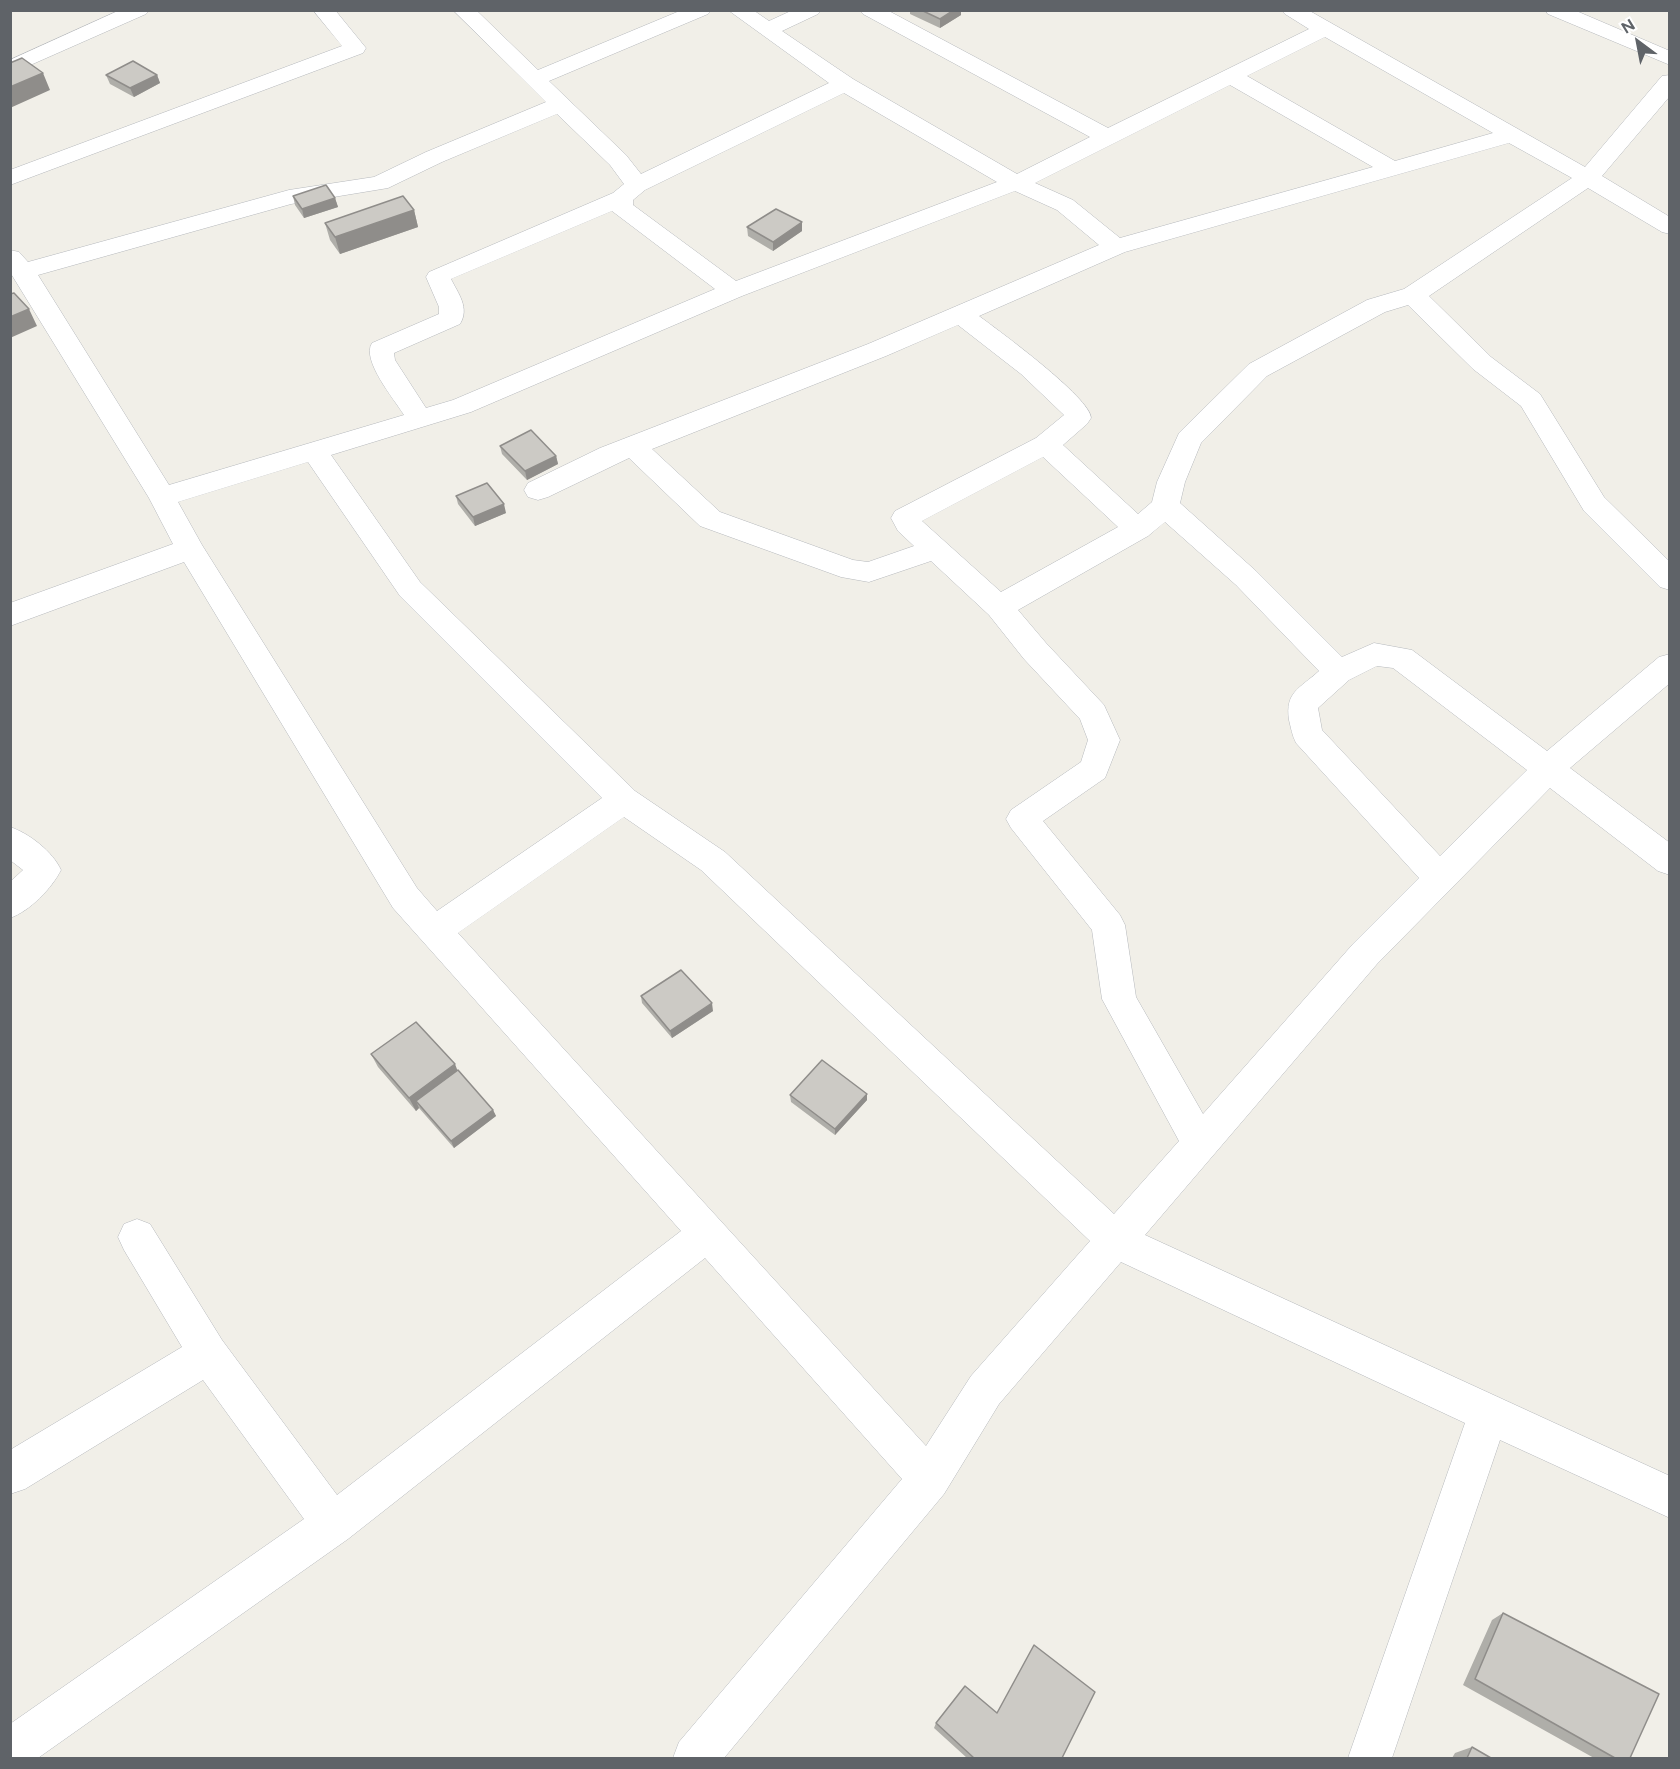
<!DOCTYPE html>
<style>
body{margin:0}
#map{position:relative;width:1680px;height:1769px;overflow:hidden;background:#f1efe8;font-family:Figtree,sans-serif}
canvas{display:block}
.frame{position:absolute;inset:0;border:12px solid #5f6368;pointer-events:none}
.north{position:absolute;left:1608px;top:12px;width:60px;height:60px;-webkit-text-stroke:4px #fff;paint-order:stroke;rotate:328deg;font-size:16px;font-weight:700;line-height:24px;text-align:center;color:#5f6368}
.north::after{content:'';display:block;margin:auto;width:21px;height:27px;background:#5f6368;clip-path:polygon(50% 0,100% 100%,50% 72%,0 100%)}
</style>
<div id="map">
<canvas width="1680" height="1769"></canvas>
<div class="frame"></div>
<div class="north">N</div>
</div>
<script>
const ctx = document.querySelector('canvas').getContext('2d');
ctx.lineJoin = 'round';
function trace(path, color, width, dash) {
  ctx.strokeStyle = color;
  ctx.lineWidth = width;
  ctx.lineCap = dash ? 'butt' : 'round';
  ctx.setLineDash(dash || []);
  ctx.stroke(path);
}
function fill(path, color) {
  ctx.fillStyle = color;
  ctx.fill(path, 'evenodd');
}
const minor = new Path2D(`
 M120,10H149L146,14L10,74V60Z
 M313,10H335L366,48L363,53L10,185V170L342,46Z
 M453,10H476L538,70L682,10H711L708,14L549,81L626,155L641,174L829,83L728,10H753L769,21L793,10H821L818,14L782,31L853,79L1017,174L1090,137L863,14L860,10H887L1108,128L1309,29L1285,14L1282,10H1308L1585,167L1662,76L1670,75V96L1602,176L1670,217V234L1662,232L1588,188L1429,296L1491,357L1540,394L1604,497L1670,562V590L1660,587L1584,511L1521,406L1473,369L1408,305L1385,312L1267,376L1201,443L1185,482L1180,503L1256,571L1342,657L1374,643L1412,650L1547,751L1659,657L1670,654V683L1570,768L1670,843V875L1658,871L1550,788L1377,964L1145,1235L1670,1476V1518L1500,1440L1392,1758H1348L1465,1423L1121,1262L999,1404L944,1494L724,1758H673L679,1742L902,1479L705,1258L348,1539L38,1758H10V1724L304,1519L203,1380L25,1489L10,1494V1450L182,1347L124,1250L118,1237L124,1224L137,1219L150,1224L222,1340L337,1495L681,1231L393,908L184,562L10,626V603L173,544L149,498L10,272V250L19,252L28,262L289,190L374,177L426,152L546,102ZM1325,37L1493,133L1395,161L1247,76ZM1230,85L1373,167L1120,238L1073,200L1035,183ZM844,93L997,182L736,281L633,205V200L645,190ZM557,114L610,165L624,184L613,193L429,272L426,277L439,307V314L372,343C361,360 394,399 404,415L169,485L38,275L291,204L388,188L442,162ZM1509,143L1572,178L1404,289L1367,300L1249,364L1179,433L1157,482L1152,502L1138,514L1063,445L1087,424L1091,418C1091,398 998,330 979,316L1125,252ZM1015,191L1057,210L1099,245L868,344L600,448L528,483L524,490L528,497L538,500L548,497L629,458L700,526L841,577L869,582L931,561L989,615L1024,659L1080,719L1088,740L1081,762L1011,810L1006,819L1011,828L1092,930L1102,999L1179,1141L1114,1214L725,852L635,791L420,582L331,455L471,412L742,296ZM612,211L715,289L453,400L426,408L395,360L394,353L460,324C470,308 458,293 451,279ZM958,325L1021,374L1064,415L1036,438L895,511L891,518L898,531L914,546L868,562L853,560L720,512L652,449L886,356ZM1043,457L1118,527L1001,592L922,521ZM308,462L400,596L602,798L437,911L417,888L202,545L178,502ZM1165,522L1236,585L1319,671C1299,689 1285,692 1289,720C1291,728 1292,735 1296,743L1419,878L1353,944L1203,1114L1136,997L1125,925L1120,915L1043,821L1105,778L1120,740L1104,705L1046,643L1018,610L1148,536ZM1377,666L1393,668L1527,770L1440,856L1322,730L1318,708L1349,680ZM624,817L701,870L1090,1241L971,1376L926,1446L458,933Z
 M1545,10H1574L1670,51V65L1548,14Z
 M10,827C29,833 53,852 61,870C52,888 30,911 10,918V882L23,870L10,860Z`);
trace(minor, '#b5b8bc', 1);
fill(minor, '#fff');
fill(new Path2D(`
 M910,10H961V15L940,28L910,14Z
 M106,75H157L160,83L134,97L110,84Z
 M293,196L335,198L338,207L304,218L295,205Z
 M414,210L418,227L340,254L330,240L325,223Z
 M802,222V231L773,251L748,236L747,227Z
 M500,446L556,456L558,464L527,480L502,454Z
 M456,496L506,513L475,526L458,504Z
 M641,996L713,1011L672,1038L642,1003Z
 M371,1054L458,1070L493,1110L496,1116L454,1148L419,1108L416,1111L378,1067Z
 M867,1094V1100L835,1135L791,1102L790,1095Z
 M1503,1613L1630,1758H1594L1463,1685L1492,1620Z
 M997,1712L1062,1758H967L934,1728L936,1723Z
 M1472,1747L1491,1758H1452L1455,1753Z`), '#afaea9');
fill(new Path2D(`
 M954,10H961V15L940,28V19Z
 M43,73L50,90L10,108V87Z
 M157,75L160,83L134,97L130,88Z
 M335,198L338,207L304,218L302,209Z
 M414,210L418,227L340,254L335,237Z
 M802,222V231L773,251V242Z
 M29,309L37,326L10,338V317Z
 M556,456L558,464L527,480L525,471Z
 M504,504L506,513L475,526L473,517Z
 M712,1003L713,1011L672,1038L670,1031Z
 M455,1064L460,1077L416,1101L419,1108L416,1111L409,1098Z
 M867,1094V1100L835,1135V1129Z
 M493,1110L496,1116L454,1148L451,1141Z`), '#8f8d8a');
const building = new Path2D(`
 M921,10H954L940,19Z
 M22,58L43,73L10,87V63Z
 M133,61L157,75L130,88L106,75Z
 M326,185L335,198L302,209L293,196Z
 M403,196L414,210L335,237L325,223Z
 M776,209L802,222L773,242L747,227Z
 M14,293L29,309L10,317V294Z
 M531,430L556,456L525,471L500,446Z
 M487,483L504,504L473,517L456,496Z
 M681,970L712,1003L670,1031L641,996Z
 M416,1022L455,1064L409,1098L371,1054Z
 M822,1060L867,1094L835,1129L790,1095Z
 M458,1070L493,1110L451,1141L416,1101Z
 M1503,1613L1659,1694L1630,1758H1615L1475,1679Z
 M1034,1645L1095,1692L1062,1758H974L936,1723L965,1686L997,1713Z
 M1472,1747L1491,1758H1467Z`);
fill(building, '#cccac5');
trace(building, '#8f8d8a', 1.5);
</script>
